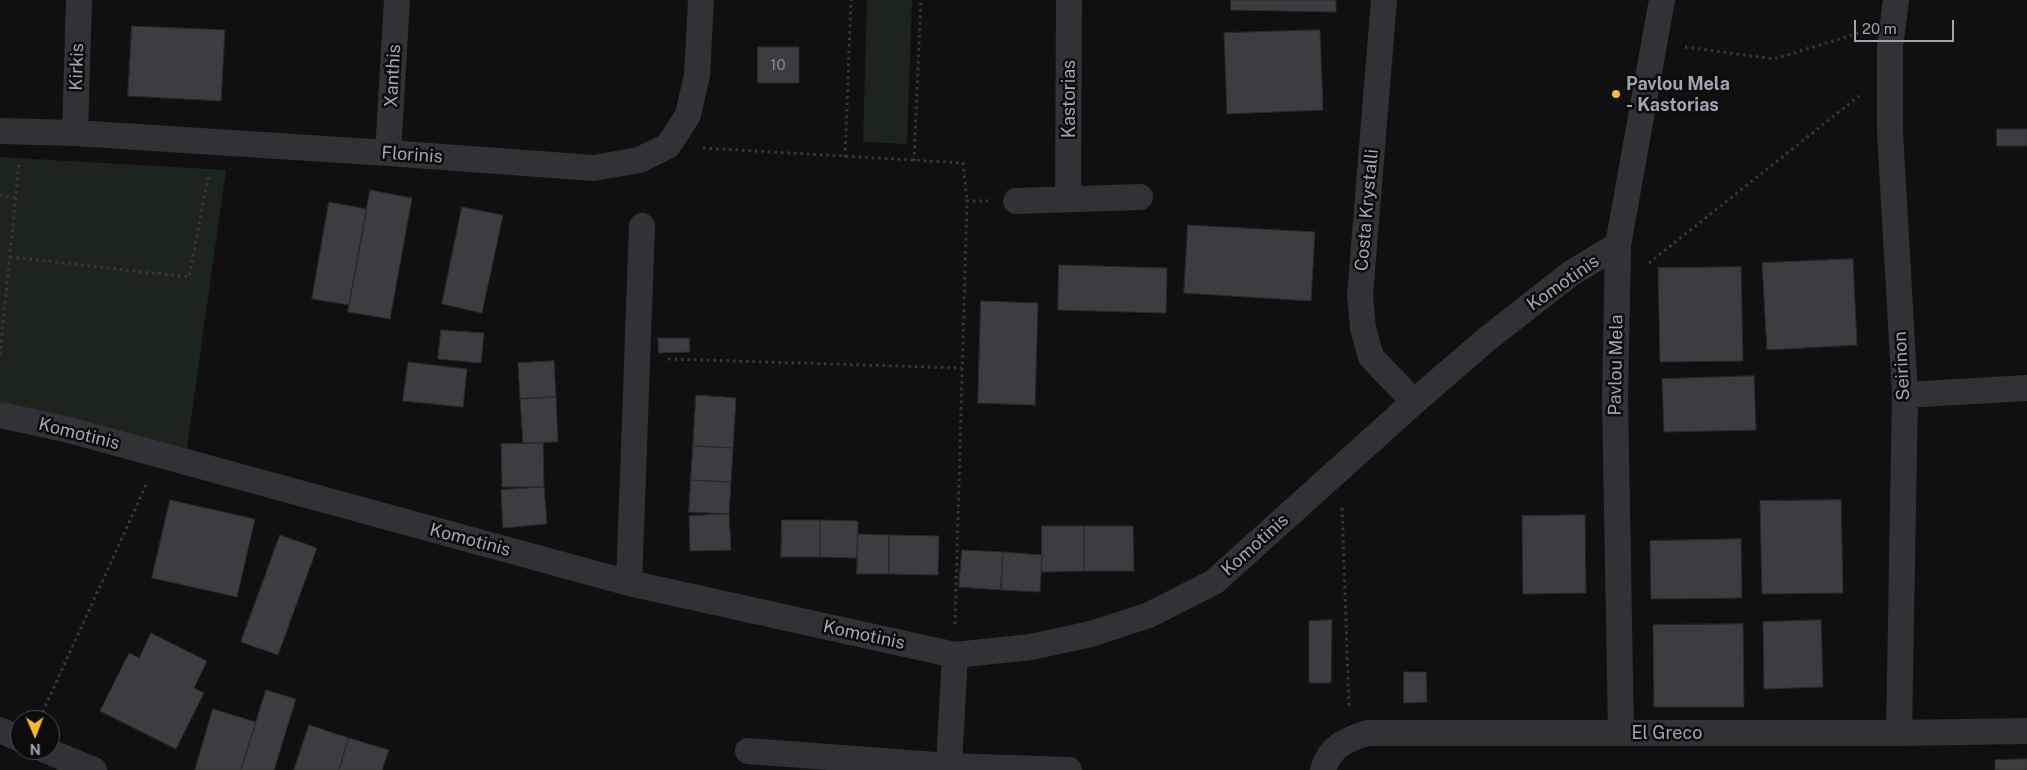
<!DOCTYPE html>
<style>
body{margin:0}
#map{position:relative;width:2027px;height:770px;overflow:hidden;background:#101011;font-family:"Public Sans",sans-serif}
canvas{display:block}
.north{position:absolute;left:10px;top:710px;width:50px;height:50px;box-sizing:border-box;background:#0b0b0c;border:1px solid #47494f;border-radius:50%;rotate:179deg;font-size:14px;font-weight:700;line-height:20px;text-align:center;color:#a1a5b3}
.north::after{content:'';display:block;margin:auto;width:18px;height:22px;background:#f4ba26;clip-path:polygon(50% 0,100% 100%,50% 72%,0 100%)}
.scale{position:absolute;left:1854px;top:20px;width:100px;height:22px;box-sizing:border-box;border:2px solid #a1a5b3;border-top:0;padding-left:6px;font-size:15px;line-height:18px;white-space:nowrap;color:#a1a5b3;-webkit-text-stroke:4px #0b0b0c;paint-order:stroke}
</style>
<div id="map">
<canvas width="2027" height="770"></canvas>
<div class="north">N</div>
<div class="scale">20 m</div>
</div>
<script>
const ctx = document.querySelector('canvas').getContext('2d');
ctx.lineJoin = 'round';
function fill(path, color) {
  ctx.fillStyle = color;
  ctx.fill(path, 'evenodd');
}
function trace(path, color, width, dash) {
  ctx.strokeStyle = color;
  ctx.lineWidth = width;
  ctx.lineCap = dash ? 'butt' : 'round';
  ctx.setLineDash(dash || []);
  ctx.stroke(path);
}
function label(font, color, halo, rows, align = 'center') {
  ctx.font = font + ' "Public Sans",sans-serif';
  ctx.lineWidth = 5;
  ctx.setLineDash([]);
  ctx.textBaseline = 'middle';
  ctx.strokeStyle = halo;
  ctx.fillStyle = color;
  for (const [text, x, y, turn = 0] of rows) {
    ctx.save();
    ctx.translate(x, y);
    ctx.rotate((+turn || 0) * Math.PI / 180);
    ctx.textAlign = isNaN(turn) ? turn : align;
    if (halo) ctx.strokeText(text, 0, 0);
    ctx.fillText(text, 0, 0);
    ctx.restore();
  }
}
fill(new Path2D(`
 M867,0H912L907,144L863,142Z
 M0,157L226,170L185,461L0,417Z`), '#1c241e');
const building = new Path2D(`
 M1231,0H1336V12L1231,10Z
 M132,26L225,30L221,101L128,96Z
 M1320,30L1323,110L1227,114L1224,33Z
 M758,47H799V83H758Z
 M1997,129H2027V146H1997Z
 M370,190L412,198L390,319L348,312Z
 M329,202L367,209L349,305L312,299Z
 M462,207L503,215L482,313L442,304Z
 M1188,225L1315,232L1311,301L1184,293Z
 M1853,259L1857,345L1767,350L1762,263Z
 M1059,265L1167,268L1166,313L1058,310Z
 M1741,267L1743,361L1660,362L1658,268Z
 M981,301L1038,303L1035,405L978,403Z
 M441,330L484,333L481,363L438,359Z
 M658,338H689L690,352L659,353Z
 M554,361L556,397L520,399L518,363Z
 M408,362L467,369L463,407L403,401Z
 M1754,376L1756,430L1664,432L1662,379Z
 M696,395L736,398L733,448L693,446Z
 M556,397L558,442L523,443L520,399Z
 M543,443L544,487H502L501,444Z
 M693,446L733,448L731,482L691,480Z
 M691,480L731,482L729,514L689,512Z
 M544,487L547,524L503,528L501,490Z
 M170,500L255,519L237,597L152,578Z
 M1841,500L1843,593L1762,594L1760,501Z
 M729,514L731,550L690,551L689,516Z
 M1585,515L1586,593L1523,594L1522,516Z
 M782,520H820V557H781Z
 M820,520L858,521L857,558L820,557Z
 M1042,526H1084V571L1042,572Z
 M1084,526H1133L1134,571H1084Z
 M858,534L889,535V574H857Z
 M280,535L317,548L278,655L241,642Z
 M889,535L939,536L938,575L889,574Z
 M1741,539L1742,598L1651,599L1650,541Z
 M962,550L1003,552L1001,590L959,587Z
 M1003,552L1042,555L1040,592L1001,590Z
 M1332,620L1331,683H1309V621Z
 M1821,620L1823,687L1764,689L1763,622Z
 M1743,624L1744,707H1654L1653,625Z
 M151,633L207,661L194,688L204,693L176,749L100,711L129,653L139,658Z
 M1404,672H1426L1427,702L1404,703Z
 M266,690L296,699L274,770H241Z
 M213,709L256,722L241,770H195Z
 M309,725L349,738L339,770H294Z
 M349,738L389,750L382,770H339Z
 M2027,759V770H1995V760Z`);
fill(building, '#3c3d41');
trace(building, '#2a2a2d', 1);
trace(new Path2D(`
 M1685,47L1774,59L1862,32
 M703,148L963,163L967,201
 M845,157L851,0
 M914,161L921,0
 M0,195L16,198
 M10,257L189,277L209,173
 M1649,263L1859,96
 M0,355L19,162
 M668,359L962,368
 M1342,508L1349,707
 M955,624L967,201H988
 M40,718L147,483`), '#37383d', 3, [2.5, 4]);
trace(new Path2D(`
 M1384,0L1360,295L1363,328L1371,357L1414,402
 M1896,0L1890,47V132L1905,395L1899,733
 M0,131L75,133L388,153L594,168L639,160L668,146L688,115L697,75L701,0
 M75,133L79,0
 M388,153L397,0
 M1068,199L1069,0
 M1016,201L1140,197
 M1905,395L2027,388
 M0,415L69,430L629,583L955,655L1031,647L1091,634L1149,615L1214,582L1414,402L1487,339L1570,274L1618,245
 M629,583L642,226
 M0,730L20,739
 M1621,733L1615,398L1618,245L1662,0
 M45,750L94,770
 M748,751L949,766L1069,770
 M949,766L955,655
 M1323,770C1330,746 1346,740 1367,733H1899L2027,731`), '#313236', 26);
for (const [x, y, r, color] of [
 [1616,94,5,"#f4ba26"]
]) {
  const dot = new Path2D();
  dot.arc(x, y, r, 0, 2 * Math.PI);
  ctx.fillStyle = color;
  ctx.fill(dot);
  trace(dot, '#0b0b0c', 2);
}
label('15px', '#888b96', null, [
 ["10",778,65]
]);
label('18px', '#a1a5b3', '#0b0b0c', [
 ["Kirkis",77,67,-88],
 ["Xanthis",393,76,-87],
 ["Kastorias",1069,99,-90],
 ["Florinis",412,155,4],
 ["Costa Krystalli",1367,210,-85],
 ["Komotinis",1563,283,-35],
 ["Pavlou Mela",1616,365,-89],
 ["Seirinon",1902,366,-93],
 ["Komotinis",79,434,14],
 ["Komotinis",470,540,15],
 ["Komotinis",1255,545,-42],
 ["Komotinis",864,635,12],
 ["El Greco",1667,733]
]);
label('bold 18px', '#a1a5b3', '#0b0b0c', [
 ["Pavlou Mela",1626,84],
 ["- Kastorias",1626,105]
], 'left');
</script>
